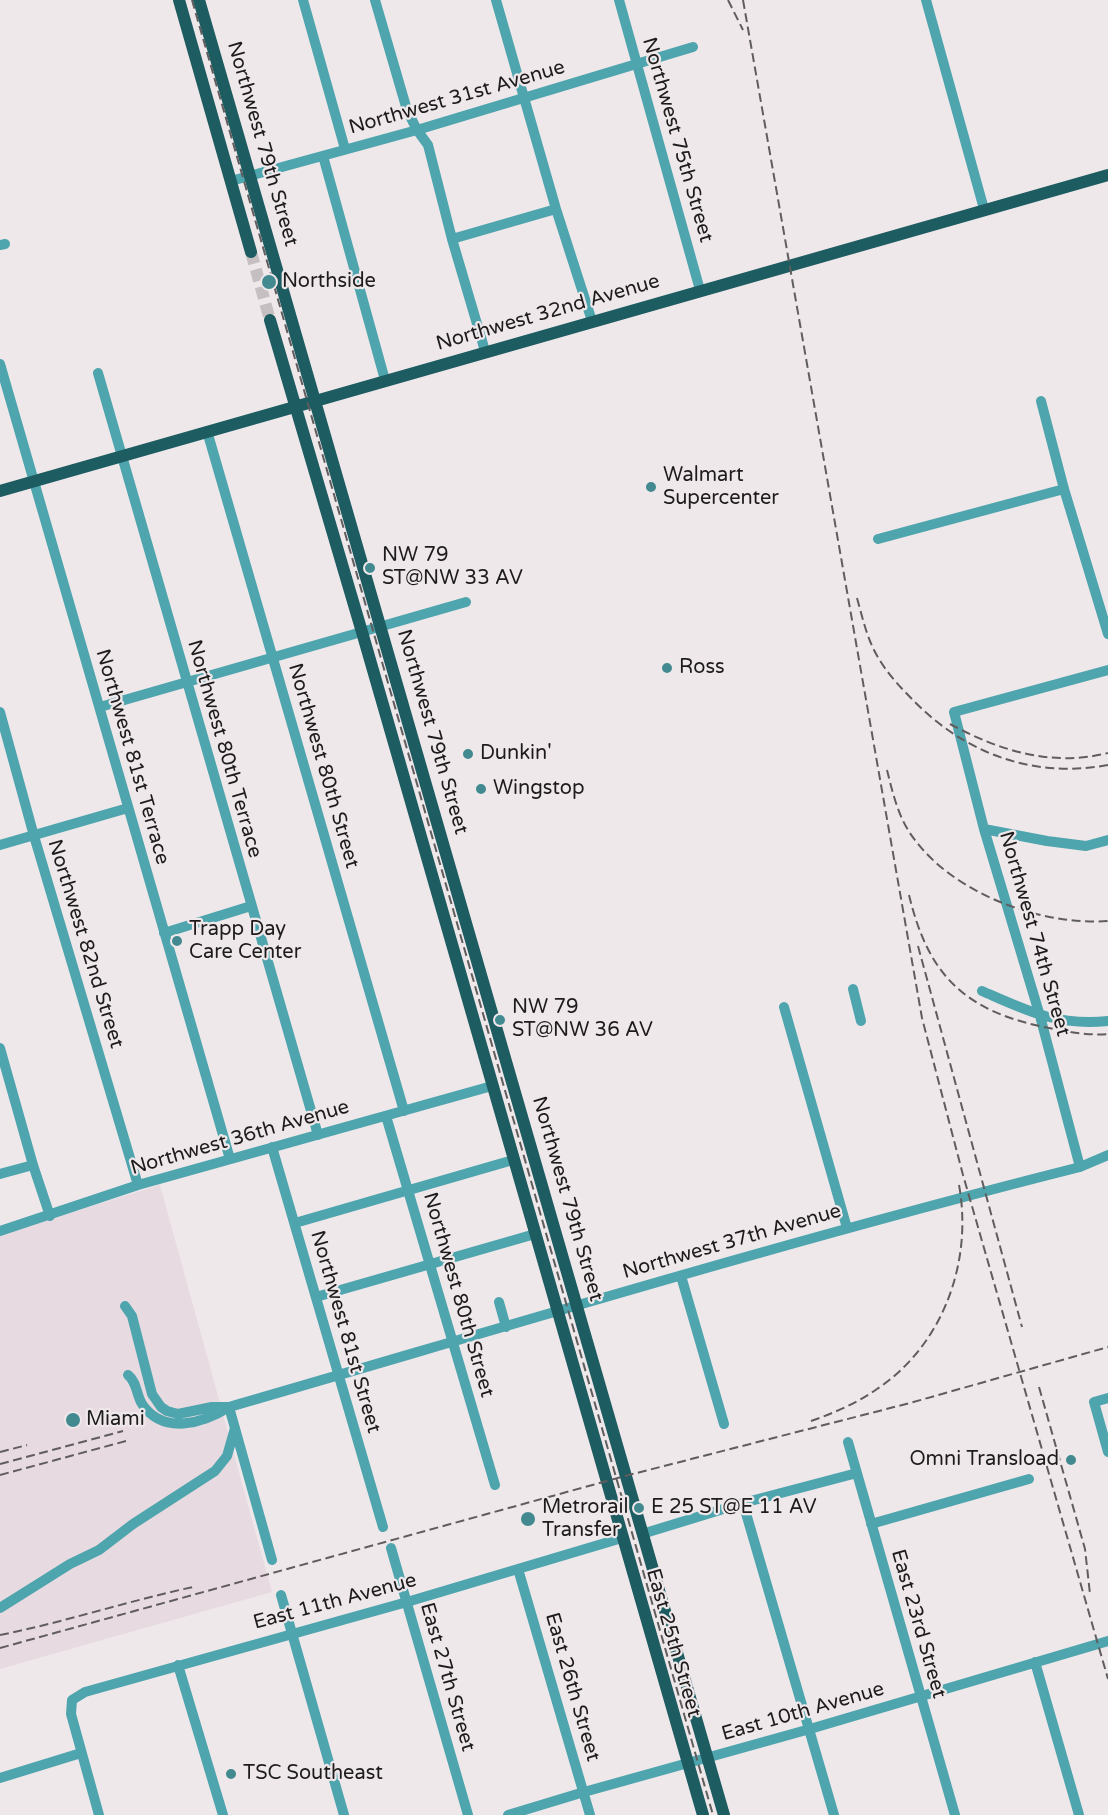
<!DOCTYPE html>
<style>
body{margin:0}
canvas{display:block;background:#efe8eb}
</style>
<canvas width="1108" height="1815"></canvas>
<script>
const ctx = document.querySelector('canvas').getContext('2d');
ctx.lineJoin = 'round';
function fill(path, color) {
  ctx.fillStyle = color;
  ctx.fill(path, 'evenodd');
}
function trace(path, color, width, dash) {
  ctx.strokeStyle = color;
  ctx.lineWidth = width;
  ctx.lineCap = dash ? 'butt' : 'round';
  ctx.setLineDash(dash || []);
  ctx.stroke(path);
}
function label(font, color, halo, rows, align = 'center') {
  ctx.font = font + ' "Varela Round",sans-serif';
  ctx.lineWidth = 4.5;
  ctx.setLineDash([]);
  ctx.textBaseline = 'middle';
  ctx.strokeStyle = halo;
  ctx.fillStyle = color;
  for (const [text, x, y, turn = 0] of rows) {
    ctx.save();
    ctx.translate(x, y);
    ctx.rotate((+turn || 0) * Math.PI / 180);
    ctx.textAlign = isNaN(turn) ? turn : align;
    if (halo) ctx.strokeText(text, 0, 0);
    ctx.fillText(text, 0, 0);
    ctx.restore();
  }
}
fill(new Path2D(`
 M160,1185L272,1592L0,1669V1234Z`), '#e8dae1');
trace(new Path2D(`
 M251,252L270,320`), '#c5bfc2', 12, [12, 6]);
trace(new Path2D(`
 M303,0L345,149
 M375,0L407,110L417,130L428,145L452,239L485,351
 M496,0L556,209L592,321
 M619,0L700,290
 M926,0L984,209
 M323,156L385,380
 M231,181L417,130L693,47
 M452,239L556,209
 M0,245L5,244
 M0,364L230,1159
 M98,373L318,1135
 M1041,401L1064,489L1108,634
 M207,431L404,1111
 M878,539L1064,489
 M100,707L466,602
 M0,712L34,836L138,1185
 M984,829L1047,841L1086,846L1108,840
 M0,845L128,808
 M164,933L251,906
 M853,989L861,1021
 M982,991C1028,1011 1056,1026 1108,1021
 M784,1007L847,1228
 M0,1048L33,1165L50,1216
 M386,1116L495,1485
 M272,1147L383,1527
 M1080,1167L1040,1016L984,829L954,712L1108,670
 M0,1174L33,1165
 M295,1223L513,1160
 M0,1231L138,1185L492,1086
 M681,1276L724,1424
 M316,1297L535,1234
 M499,1302L506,1327
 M125,1306L132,1316L152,1394L161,1407L167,1411L178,1414L212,1407H229
 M128,1375C137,1382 136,1394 142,1404C163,1435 202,1424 229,1407C512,1325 794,1239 1080,1167L1108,1155
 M1108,1398L1094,1402L1108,1452
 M229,1407L272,1560
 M848,1442L955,1815
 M743,1503L834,1815
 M871,1524L1029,1479
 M642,1534L743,1503L857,1473
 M391,1548L468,1815
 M518,1569L590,1815
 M281,1595L344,1815
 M0,1608L70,1564L99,1550L133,1524L215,1471L227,1456L235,1428
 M1035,1662L1079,1815
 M178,1665L223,1815
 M0,1778L81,1753
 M99,1815L71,1714L72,1700L85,1692L407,1602L622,1538
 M508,1815L584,1792L810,1729L1108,1641`), '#4fa5ad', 10);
trace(new Path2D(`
 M179,0L251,252
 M199,0L724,1815
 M270,320L362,632L703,1815
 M0,491L1108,175`), '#1d5c61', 12);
trace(new Path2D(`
 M192,0L713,1815
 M728,0L743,30
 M743,0L922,1018L963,1175L1108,1679
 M857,598C862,616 866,634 874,650C883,668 896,683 910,697C963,753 1032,779 1108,765
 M950,724C1000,751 1052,767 1108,753
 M887,770C892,790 897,812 908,830C946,891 1038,926 1108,921
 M909,895C928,974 963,1010 1044,1027C1065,1031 1086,1036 1108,1034
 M918,946L1022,1327
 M1039,1387L1085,1549L1090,1594
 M811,1421C834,1413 857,1403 877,1389C943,1345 973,1262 959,1185
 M0,1452L27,1445
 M0,1464L123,1431
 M0,1475L126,1441
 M0,1635C65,1622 128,1601 193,1587
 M0,1648L625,1476L910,1403L1108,1347`), '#605d5e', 2, [9, 4.5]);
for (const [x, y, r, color] of [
 [269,282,8,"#428a90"],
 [651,487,6,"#428a90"],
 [370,568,6,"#428a90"],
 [667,668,6,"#428a90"],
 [468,754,6,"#428a90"],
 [481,789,6,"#428a90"],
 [177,941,6,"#428a90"],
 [500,1020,6,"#428a90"],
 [73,1420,8,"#428a90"],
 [1071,1460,6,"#428a90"],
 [639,1508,6,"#428a90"],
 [528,1519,8,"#428a90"],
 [231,1774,6,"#428a90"]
]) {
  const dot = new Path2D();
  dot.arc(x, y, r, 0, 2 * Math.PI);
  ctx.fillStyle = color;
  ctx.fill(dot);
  trace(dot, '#efe8eb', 2);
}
label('20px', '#1d1b1c', '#efe8eb', [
 ["Northwest 31st Avenue",457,98,-16],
 ["Northwest 75th Street",677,140,74],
 ["Northwest 79th Street",262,144,74],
 ["Northwest 32nd Avenue",548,313,-16],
 ["Northwest 79th Street",432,732,74],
 ["Northwest 80th Terrace",224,749,74],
 ["Northwest 81st Terrace",132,757,74],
 ["Northwest 80th Street",323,766,74],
 ["Northwest 74th Street",1034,934,74],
 ["Northwest 82nd Street",85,944,73],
 ["Northwest 36th Avenue",240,1138,-16],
 ["Northwest 79th Street",567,1199,74],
 ["Northwest 37th Avenue",732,1242,-16],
 ["Northwest 80th Street",458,1295,74],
 ["Northwest 81st Street",345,1332,74],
 ["East 11th Avenue",335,1602,-15],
 ["East 23rd Street",918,1624,74],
 ["East 25th Street",673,1643,74],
 ["East 27th Street",447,1677,74],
 ["East 26th Street",572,1687,74],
 ["East 10th Avenue",803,1712,-16]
]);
label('20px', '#1d1b1c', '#efe8eb', [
 ["Northside",282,282],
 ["Walmart",663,476],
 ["Supercenter",663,499],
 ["NW 79",382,556],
 ["ST@NW 33 AV",382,579],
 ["Ross",679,668],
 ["Dunkin'",480,754],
 ["Wingstop",493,789],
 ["Trapp Day",189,930],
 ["Care Center",189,953],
 ["NW 79",512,1008],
 ["ST@NW 36 AV",512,1031],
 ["Miami",86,1420],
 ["Omni Transload",1059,1460,"right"],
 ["Metrorail",542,1508],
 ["Transfer",542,1531],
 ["E 25 ST@E 11 AV",651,1508],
 ["TSC Southeast",243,1774]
], 'left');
</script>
